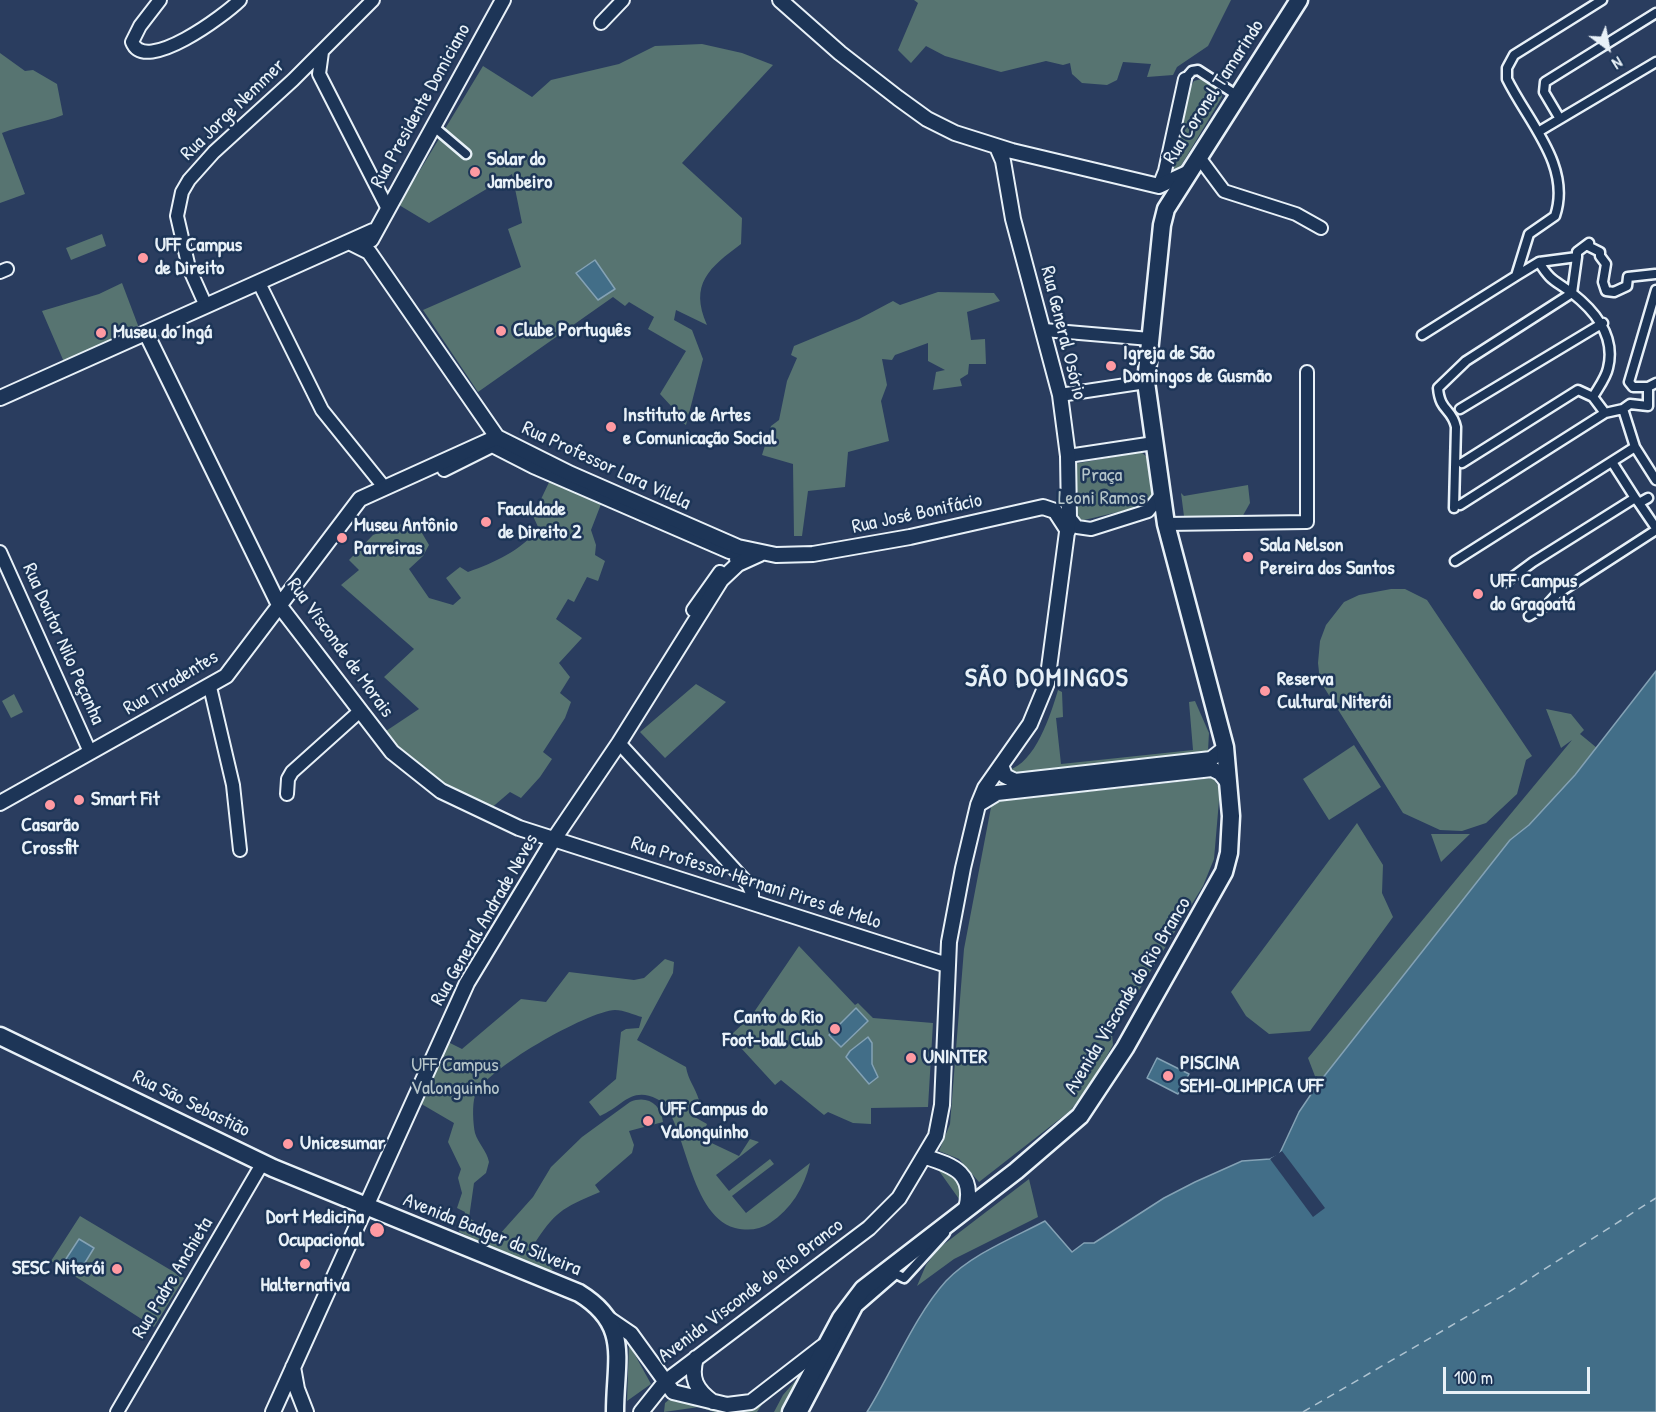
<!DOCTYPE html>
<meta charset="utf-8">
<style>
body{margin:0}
#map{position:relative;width:1656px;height:1412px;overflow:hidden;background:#2a3d5f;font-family:"Patrick Hand",sans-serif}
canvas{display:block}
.north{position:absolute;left:1578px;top:18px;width:60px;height:60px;-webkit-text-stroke:4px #1d3557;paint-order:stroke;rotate:148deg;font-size:16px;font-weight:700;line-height:24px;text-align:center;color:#e8f1f8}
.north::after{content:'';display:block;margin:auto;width:21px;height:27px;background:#e8f1f8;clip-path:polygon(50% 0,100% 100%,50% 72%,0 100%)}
.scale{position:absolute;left:1443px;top:1367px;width:147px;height:27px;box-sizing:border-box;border:3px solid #e8f1f8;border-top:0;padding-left:8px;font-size:18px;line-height:21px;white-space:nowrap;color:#e8f1f8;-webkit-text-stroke:4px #1d3557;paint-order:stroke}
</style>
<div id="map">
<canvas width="1656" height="1412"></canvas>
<div class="north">N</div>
<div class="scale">100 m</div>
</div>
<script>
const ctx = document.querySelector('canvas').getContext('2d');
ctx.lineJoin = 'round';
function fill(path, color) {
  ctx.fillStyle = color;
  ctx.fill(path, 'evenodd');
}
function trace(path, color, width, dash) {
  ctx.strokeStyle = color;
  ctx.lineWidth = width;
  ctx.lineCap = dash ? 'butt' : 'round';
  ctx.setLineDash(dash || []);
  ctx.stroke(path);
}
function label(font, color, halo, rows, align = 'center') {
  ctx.font = font + ' "Patrick Hand",sans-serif';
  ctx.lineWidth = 5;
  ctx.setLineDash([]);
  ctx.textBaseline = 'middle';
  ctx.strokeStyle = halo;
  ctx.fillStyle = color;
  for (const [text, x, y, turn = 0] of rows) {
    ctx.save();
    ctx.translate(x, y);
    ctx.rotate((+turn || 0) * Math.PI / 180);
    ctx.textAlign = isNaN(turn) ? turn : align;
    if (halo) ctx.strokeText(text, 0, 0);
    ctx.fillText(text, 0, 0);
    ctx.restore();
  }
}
fill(new Path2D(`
 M914,0H1231L1208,46L1177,67L1173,75L1147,77L1151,64L1123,62L1117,80L1107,85L1082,83L1072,74L1070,63L1063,65L1046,61L1001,72L945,56L926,46L911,63L898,50L918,3Z
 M702,44L742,53L773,65L682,163L742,218L741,244C709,268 689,284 707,325L676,310L674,320L692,330L703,359L686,425L676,418L672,407L660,394L686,351L648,329L654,317L629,302L625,306L613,297L478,392L423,310L521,267L508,229L522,223L512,174L429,223L399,205L483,66L532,97L551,80L619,64L655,46Z
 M0,53L25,71L33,70L57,84L63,115C43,123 22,125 2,133L25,194L0,203Z
 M1201,79L1221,91L1222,97L1179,169L1174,173L1172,165L1190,88L1194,81Z
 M102,234L106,246L71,260L66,248Z
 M122,283L139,328L64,362L42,311L99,294Z
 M938,292L994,293L1000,301L967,312L971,340L985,339L986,364H969L968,374L960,379L962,386L933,390L936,372L945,370L928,361V343L895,355L892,360L882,359L887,385L881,401L889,441L848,452L845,487L808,491L802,536H794L793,464L762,455L771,426L779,420L787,381L797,358L791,355L794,346L859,319L893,301L900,305Z
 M1141,452L1147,457L1152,499L1148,505L1084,520L1079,519L1070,471L1074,464Z
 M552,476L603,499L591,530L596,545L595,555L605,561L598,581L587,577L574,602L568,599L556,619L582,638L559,663L570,677L560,693L571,702L565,718L543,752L552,759L540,777L521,798L510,792L489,810L410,775L383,733L419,709L384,677L414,649L341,585L359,570L349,560L373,535L407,522L419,528L429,545L423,556L409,569L429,598L453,605L461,598L446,578L460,567L468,572C496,562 519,551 539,529L533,516Z
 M1248,485L1250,503L1241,519L1185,524L1181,493L1184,496Z
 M1391,589H1405L1427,600L1532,756L1526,760L1517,794L1486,823L1462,831L1440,830L1403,813L1320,681L1318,663L1320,641L1326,625L1344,602L1359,595Z
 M696,684L726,702L665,758L640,732Z
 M1058,690L1062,692L1063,717L1056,718L1061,764L1193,750L1189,702L1195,701L1209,733L1208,751L1203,755L1013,778L1008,770C1035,764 1051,714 1058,690Z
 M14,694L23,712L11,718L2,701Z
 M1546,709L1571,714L1584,730L1580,734L1597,748L1318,1084L1308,1058L1572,740L1561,748Z
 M1354,745L1381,787L1329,820L1303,779Z
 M1213,778L1220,789L1214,859L1203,886L1112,1034L1113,1045L1090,1085L1070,1111L979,1182L959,1159L939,1151L950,1124L964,949L992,802Z
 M1357,823L1383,865L1382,893L1393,917L1310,1031L1269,1034L1246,1016L1231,992Z
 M1431,834H1470L1441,862Z
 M799,946L855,1005L858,1003L873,1018L933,1023L928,1107L871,1108V1124L853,1123L828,1112L824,1115L781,1080L775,1085L730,1036L752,1015Z
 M665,959L674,962L673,973L637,1040L686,1067C688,1080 695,1087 699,1100L691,1115L707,1124L701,1138L739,1156L750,1139L759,1142L716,1175L729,1191L770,1159L774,1164L732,1196L746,1213L810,1163C804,1188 791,1209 770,1223C759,1230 748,1231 735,1228C686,1214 686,1113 657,1099C631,1086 622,1107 600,1116L589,1102L616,1079L621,1032L626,1029L639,1028L642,1017C634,1015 624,1010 615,1010C588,1011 483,1070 475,1096C472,1104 473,1124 475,1133C478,1143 487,1151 489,1162L486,1173L474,1183L469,1218L499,1235L533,1197L551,1167L582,1137L630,1102C647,1095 661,1104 663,1122L629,1131L634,1145L632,1153L595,1185L600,1192C560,1209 556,1211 532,1247L553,1270L542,1271L459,1232L465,1212L457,1208L462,1193L458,1178L461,1169L448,1142L454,1123L418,1102L444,1040L462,1049L521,999L546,1002L569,972L634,980L644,978Z
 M937,1168C951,1173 959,1179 962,1194L959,1199Z
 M1029,1179L1038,1217L954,1259L917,1286L926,1265L939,1248Z
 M80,1216L184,1278L154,1327L51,1261Z
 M629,1344L651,1384L627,1401Z
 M796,1380L798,1381L782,1412H774L783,1395Z
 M671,1398L726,1411L745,1410L763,1403L757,1412H714L699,1407L664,1412L665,1403Z`), '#577471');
const water = new Path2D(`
 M595,260L615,289L598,300L576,273Z
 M1656,671V1412H867C892,1372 915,1315 946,1281C972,1254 1013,1238 1045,1221L1072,1252L1084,1243H1094L1164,1198L1195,1182L1242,1161L1270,1159L1279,1155L1299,1112L1318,1084L1510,840L1529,825L1575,775Z
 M856,1008L868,1021L841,1047L829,1035Z
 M868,1037L872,1043V1064L878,1077L869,1084L846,1057L850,1051Z
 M1157,1058L1189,1074L1178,1094L1147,1078Z
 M79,1239L94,1248L78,1274L62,1265Z`);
fill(water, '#426e88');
trace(water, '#84a2b5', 1.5);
fill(new Path2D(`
 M1282,1151L1325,1208L1313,1217L1270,1159Z`), '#2a3d5f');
trace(new Path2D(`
 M1303,1412L1504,1295L1656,1198`), '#aec3d1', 1.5, [8, 6]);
const pedestrian = new Path2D(`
 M1185,79L1192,71L1198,70L1238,96
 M1560,119L1544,92L1545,82L1656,13
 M433,126L466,154
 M1538,132L1656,62
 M1588,246L1600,252V256L1606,264L1603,282L1606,291L1614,292L1627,286L1628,277L1655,274
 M1539,262L1577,257V252L1589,243
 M1422,335L1516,276L1529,234L1555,216C1572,166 1528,122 1507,79V68L1514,55L1602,0
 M1648,387H1633L1629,382L1656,290
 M1460,409L1603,323
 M1623,409L1630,404L1648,406V387L1656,383
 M1635,447L1656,480
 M1612,462L1635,498
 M1462,463L1578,390L1593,397
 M1639,503L1656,528
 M1460,505L1605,413
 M1454,508L1456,427C1452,408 1440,412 1438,388L1466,361L1572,293L1577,257
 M1455,561L1635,447L1623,409L1605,413L1593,397C1598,388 1606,378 1608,368C1616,336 1595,311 1572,293C1555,280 1551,282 1539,262L1516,276
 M1506,582L1533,562L1635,498L1639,503L1648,498
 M1529,616L1547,605L1557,594L1656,530
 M803,1412L858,1307L896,1274L904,1278L945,1233`);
const minor = new Path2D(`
 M160,0L140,26L132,42C145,75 225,15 240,0
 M601,23L623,0
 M322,52L319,74L387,207
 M1198,156L1224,191L1296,214L1321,228
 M1159,186L1165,171L1185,79
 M0,272L7,269
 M259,283L322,410L384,487
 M206,306L189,268L177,216L182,192L189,180L214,152L293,80L373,0
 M1044,330L1150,339
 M1060,395L1146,382
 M1068,456L1154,443
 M444,470L492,446L533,467L729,552L742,554L736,559
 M1069,517L1077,527L1091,529L1148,511L1161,495
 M1166,524L1307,522V372
 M0,552L90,752
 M693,610L720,572
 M210,687L233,785L240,850
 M619,743L748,884L752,893V902
 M287,794L288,779L292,772L360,711
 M117,1412L262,1164`);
const tertiary = new Path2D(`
 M780,0L840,53L898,98L927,119L955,133L1012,151L1159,186L1187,173
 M371,240L503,0
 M349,242L369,252L497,437L571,474L738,547L776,555L813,554L910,537L1043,507L1055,511L1068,531
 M146,333L279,605L392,752L441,791L519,828L947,965
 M0,398L373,231
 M1001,765L1005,776L1015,781L1211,759L1225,748
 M0,803L226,676L360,499L497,437
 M979,804L997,793L1212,769L1220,773L1229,784
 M926,1157C955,1166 975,1174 966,1209
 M609,1319L631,1334L673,1392L727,1405L751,1402L822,1347
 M696,1358C690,1378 696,1390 713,1402
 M293,1367L297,1389L306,1412
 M273,1412L467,983L554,839L619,743L721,580L738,564L760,554
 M641,1412L665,1382L869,1228L899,1198L936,1136L942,1105L949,942L963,868L978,805L985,788L1030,724L1047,683L1069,517L1068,456L1060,395L1013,219L1003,161L997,147`);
const secondary = new Path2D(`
 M0,1036L273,1168L579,1293C631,1325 615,1359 615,1412
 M791,1412L841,1318L863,1289L1016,1171L1080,1116L1125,1048L1224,872L1229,853L1231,816L1225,747L1166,524L1146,382L1162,225L1166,209L1299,0`);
trace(pedestrian, '#e8f1f8', 13);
trace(minor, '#e8f1f8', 16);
trace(tertiary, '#e8f1f8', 18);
trace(secondary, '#e8f1f8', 21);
trace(pedestrian, '#1d3557', 8);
trace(minor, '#1d3557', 12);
trace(tertiary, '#1d3557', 14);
trace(secondary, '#1d3557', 16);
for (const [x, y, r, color] of [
 [475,172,6,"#ff9aa2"],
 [143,258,6,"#ff9aa2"],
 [501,331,6,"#ff9aa2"],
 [101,333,6,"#ff9aa2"],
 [1111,366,6,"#ff9aa2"],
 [611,427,6,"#ff9aa2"],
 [486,522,6,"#ff9aa2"],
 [342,538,6,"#ff9aa2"],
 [1248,557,6,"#ff9aa2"],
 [1478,594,6,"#ff9aa2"],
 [1265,691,6,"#ff9aa2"],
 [79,800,6,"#ff9aa2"],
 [50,805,6,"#ff9aa2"],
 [835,1029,6,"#ff9aa2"],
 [911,1058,6,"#ff9aa2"],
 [1168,1076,6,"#ff9aa2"],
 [648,1121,6,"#ff9aa2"],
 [288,1144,6,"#ff9aa2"],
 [377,1230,8,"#ff9aa2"],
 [305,1264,6,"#ff9aa2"],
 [117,1269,6,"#ff9aa2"]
]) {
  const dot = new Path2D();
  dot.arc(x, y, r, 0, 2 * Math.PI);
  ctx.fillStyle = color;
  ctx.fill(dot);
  trace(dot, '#1d3557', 2);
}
label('20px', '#e8f1f8', '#1d3557', [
 ["Rua Coronel Tamarindo",1214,92,-57],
 ["Rua Presidente Domiciano",421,106,-61],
 ["Rua Jorge Nemmer",233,110,-44],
 ["Rua General Osório",1063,333,76],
 ["Rua Professor Lara Vilela",606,466,25],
 ["Rua José Bonifácio",917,514,-12],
 ["Rua Doutor Nilo Peçanha",63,644,66],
 ["Rua Visconde de Morais",340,648,54],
 ["Rua Tiradentes",171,683,-31],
 ["Rua Professor Hernani Pires de Melo",756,883,18],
 ["Rua General Andrade Neves",485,920,-60],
 ["Avenida Visconde do Rio Branco",1128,996,-59],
 ["Rua São Sebastião",191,1104,26],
 ["Avenida Badger da Silveira",492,1235,22],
 ["Rua Padre Anchieta",173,1278,-59],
 ["Avenida Visconde do Rio Branco",751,1291,-37]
]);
label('bold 20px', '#e8f1f8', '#1d3557', [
 ["Solar do",487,160],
 ["Jambeiro",487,183],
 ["UFF Campus",155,246],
 ["de Direito",155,269],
 ["Clube Português",513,331],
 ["Museu do Ingá",113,333],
 ["Igreja de São",1123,354],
 ["Domingos de Gusmão",1123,377],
 ["Instituto de Artes",623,416],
 ["e Comunicação Social",623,439],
 ["Faculdade",498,510],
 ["de Direito 2",498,533],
 ["Museu Antônio",354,526],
 ["Parreiras",354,549],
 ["Sala Nelson",1260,546],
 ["Pereira dos Santos",1260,569],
 ["UFF Campus",1490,582],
 ["do Gragoatá",1490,605],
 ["Reserva",1277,680],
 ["Cultural Niterói",1277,703],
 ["Smart Fit",91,800],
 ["Casarão",50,826,"center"],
 ["Crossfit",50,849,"center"],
 ["Canto do Rio",823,1018,"right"],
 ["Foot-ball Club",823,1041,"right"],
 ["UNINTER",923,1058],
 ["PISCINA",1180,1064],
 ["SEMI-OLIMPICA UFF",1180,1087],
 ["UFF Campus do",660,1110],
 ["Valonguinho",660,1133],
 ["Unicesumar",300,1144],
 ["Dort Medicina",364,1218,"right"],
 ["Ocupacional",364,1241,"right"],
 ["SESC Niterói",105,1269,"right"],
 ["Halternativa",305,1286,"center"]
], 'left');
label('20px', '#b5c5c9', '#1d3557', [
 ["Praça",1102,476],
 ["Leoni Ramos",1102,499],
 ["UFF Campus",455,1066],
 ["Valonguinho",455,1089]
]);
ctx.letterSpacing = '1.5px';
label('bold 26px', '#e8f1f8', '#1d3557', [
 ["SÃO DOMINGOS",1047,679]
]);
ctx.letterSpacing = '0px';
</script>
